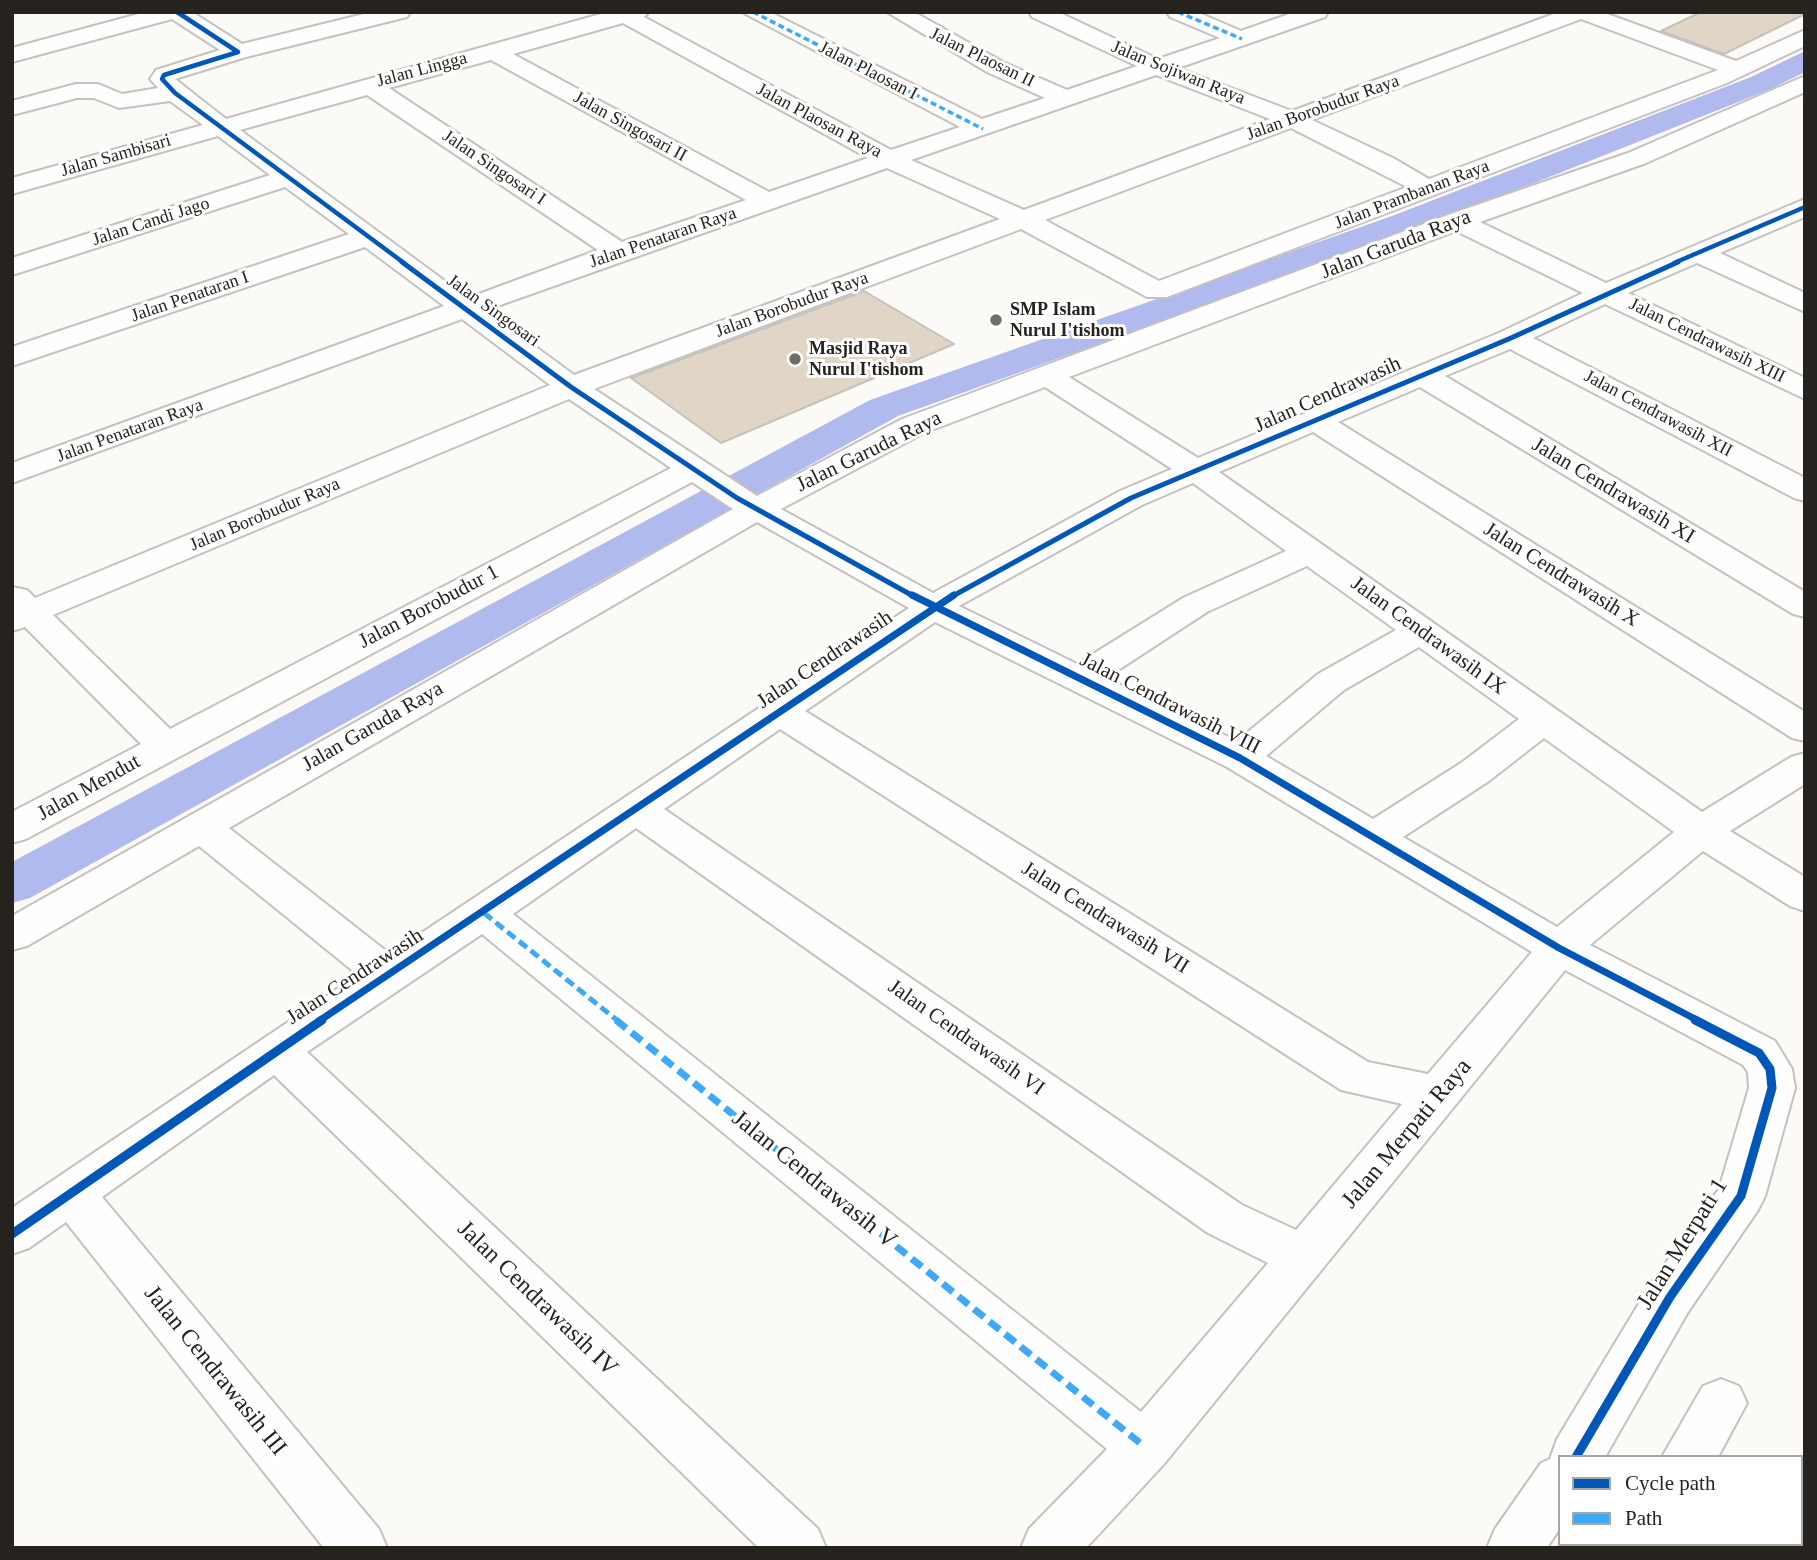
<!DOCTYPE html>
<style>
body{margin:0}
#map{position:relative;width:1817px;height:1560px;overflow:hidden;background:#fcfaf7;font-family:"Times New Roman",serif}
canvas{display:block}
.frame{position:absolute;inset:0;border:14px solid #26231e;pointer-events:none}
.legend{position:absolute;left:1558px;top:1455px;width:245px;height:91px;box-sizing:border-box;background:#fff;border:2px solid #a8a7a5;margin:0;padding:9px 12px;list-style:none;font-size:21px;color:#26231e}
.legend li{display:flex;align-items:center;gap:14px;height:35px}
.legend b{width:35px;border:2px solid #a8a7a5}
</style>
<div id="map">
<canvas width="1817" height="1560"></canvas>
<div class="frame"></div>
<ul class="legend">
<li><b style="height:9px;background:#0057b8"></b>Cycle path</li>
<li><b style="height:9px;background:#3fa9f5"></b>Path</li>
</ul>
</div>
<script>
const ctx = document.querySelector('canvas').getContext('2d');
ctx.lineJoin = 'round';
function fill(path, color) {
  ctx.fillStyle = color;
  ctx.fill(path, 'evenodd');
}
function trace(path, color, width, dash) {
  ctx.strokeStyle = color;
  ctx.lineWidth = width;
  ctx.lineCap = dash ? 'butt' : 'round';
  ctx.setLineDash(dash || []);
  ctx.stroke(path);
}
function label(font, color, halo, rows, align = 'center') {
  ctx.font = font + ' "Times New Roman",serif';
  ctx.lineWidth = 6;
  ctx.setLineDash([]);
  ctx.textBaseline = 'middle';
  ctx.strokeStyle = halo;
  ctx.fillStyle = color;
  for (const [text, x, y, turn = 0] of rows) {
    ctx.save();
    ctx.translate(x, y);
    ctx.rotate((+turn || 0) * Math.PI / 180);
    ctx.textAlign = isNaN(turn) ? turn : align;
    if (halo) ctx.strokeText(text, 0, 0);
    ctx.fillText(text, 0, 0);
    ctx.restore();
  }
}
fill(new Path2D(`
 M1805,51V72L1771,89L1416,230L898,416L30,898L12,903V862L870,400L1392,216L1751,77Z`), '#b0baef');
const building = new Path2D(`
 M1701,12H1805V14L1724,54L1661,31Z
 M864,291L954,344L721,443L631,378Z`);
fill(building, '#e1d6c6');
trace(building, '#c4c1be', 2);
const minor = new Path2D(`
 M146,12H192L242,44L372,12H410L407,17L246,57L175,79L226,119L608,12H649L644,17L891,150L960,127L742,12H770L982,119L1045,98L987,72L887,12H914L1003,62L1067,90L1137,66L1032,17L1029,12H1058L1158,59L1220,38L1170,17L1167,12H1197L1241,31L1295,12H1328L1325,17L1178,68L1292,111L1559,12H1602L1736,61L1805,30V46L1727,83L1167,297H1147L1021,229L594,389L757,496L902,419L1448,215L1628,153L1805,76V92L1646,163L1480,222L1606,283L1805,199V217L1720,253L1805,293V312L1697,263L1628,293L1805,378V399L1605,304L1533,338L1805,478V501L1794,498L1510,349L1445,376L1805,592V617L1793,614L1420,387L1338,422L1805,712V741L1792,738L1313,432L1219,472L1702,812L1791,757L1805,753V784L1730,831L1805,877V911L1790,906L1703,851L1590,945L1775,1041L1792,1069L1795,1088L1765,1196L1758,1210L1688,1312L1605,1457H1560V1528L1547,1548H1487L1495,1529L1541,1463L1550,1459L1557,1439L1652,1282L1719,1189L1749,1088L1748,1072L1743,1065L1565,970L1164,1464L1086,1548H1021L1029,1529L1107,1449L482,934L307,1052L818,1529L826,1548H759L274,1075L102,1197L379,1529L387,1548H324L66,1222L29,1248L12,1254V1208L358,975L199,846L27,946L12,950V916L733,509L692,482L26,839L12,843V812L141,744L25,627L12,631V587L27,590L35,598L550,385L462,319L12,483V463L444,306L365,247L12,366V347L349,234L285,187L12,275V258L270,175L218,136L12,194V178L203,125L170,101L119,108L94,98H77L12,115V101L76,84H98L122,94L158,88L150,79L156,70L220,50L172,19L12,62V48ZM1581,19L1718,70L1429,179L1393,158L1312,120ZM623,23L868,158L769,192L513,54ZM491,60L746,200L622,242L389,88ZM1156,75L1270,119L1024,210L911,160ZM367,95L598,250L468,298L240,130ZM1291,128L1407,187L1159,281L1045,220ZM887,168L1000,219L574,375L486,310ZM1456,231L1583,293L1501,332L1198,458L1069,377ZM1045,387L1172,469L1120,491L933,593L781,509L924,433ZM569,399L671,468L170,729L53,615ZM1193,483L1286,551L1183,598L1077,664L959,606L1142,505ZM757,522L909,608L390,954L229,828ZM1307,566L1396,630L1318,674L1237,741L1106,678L1207,612ZM935,622L1227,767L1532,952L1428,1074L1368,1062L805,711ZM1419,647L1519,719L1461,763L1373,819L1266,756L1344,690ZM780,729L1341,1090L1402,1104L1296,1230L1242,1205L664,809ZM1544,738L1674,832L1557,927L1403,837L1489,781ZM636,828L1208,1233L1268,1263L1141,1412L513,914Z
 M1721,1379L1739,1386L1747,1403L1718,1457H1662L1703,1386Z
 M1687,1544H1746L1748,1548H1689Z`);
trace(minor, '#c4c1be', 4);
fill(minor, '#fffefe');
trace(new Path2D(`
 M753,12L983,129
 M1178,12L1242,39`), '#3fa9f5', 3.5, [6, 3.5]);
trace(new Path2D(`
 M484,913L618,1021`), '#3fa9f5', 5, [10, 5]);
trace(new Path2D(`
 M616,1020L1145,1447`), '#3fa9f5', 7, [13, 7]);
trace(new Path2D(`
 M177,12L238,52L164,75L162,79L175,93L404,263
 M1674,263L1805,207`), '#0057b8', 4.5);
trace(new Path2D(`
 M402,262L571,387L737,498L915,597
 M951,597L1131,498L1511,338L1678,262`), '#0057b8', 5);
trace(new Path2D(`
 M912,595L1240,758L1559,948L1699,1021
 M319,1021L954,595`), '#0057b8', 7);
trace(new Path2D(`
 M12,1234L322,1020
 M1576,1457L1670,1297L1741,1196L1772,1088L1770,1069L1759,1053L1695,1020`), '#0057b8', 9);
for (const [x, y, r, color] of [
 [996,320,7,"#716e6a"],
 [795,359,7,"#716e6a"]
]) {
  const dot = new Path2D();
  dot.arc(x, y, r, 0, 2 * Math.PI);
  ctx.fillStyle = color;
  ctx.fill(dot);
  trace(dot, '#fff', 2.5);
}
label('18px', '#26231e', '#fff', [
 ["Jalan Plaosan II",982,58,26],
 ["Jalan Lingga",422,70,-15],
 ["Jalan Plaosan I",868,71,27],
 ["Jalan Sojiwan Raya",1178,73,22],
 ["Jalan Borobudur Raya",1323,108,-20],
 ["Jalan Plaosan Raya",819,121,28],
 ["Jalan Singosari II",630,127,29],
 ["Jalan Sambisari",116,156,-16],
 ["Jalan Singosari I",494,168,34],
 ["Jalan Prambanan Raya",1412,195,-21],
 ["Jalan Candi Jago",151,222,-18],
 ["Jalan Penataran Raya",663,238,-19],
 ["Jalan Penataran I",190,297,-19],
 ["Jalan Borobudur Raya",792,305,-20],
 ["Jalan Singosari",493,311,36],
 ["Jalan Cendrawasih XIII",1707,341,26],
 ["Jalan Cendrawasih XII",1658,414,28],
 ["Jalan Penataran Raya",130,431,-20],
 ["Jalan Borobudur Raya",265,515,-23]
]);
label('bold 18px', '#26231e', '#fff', [
 ["SMP Islam",1010,310],
 ["Nurul I'tishom",1010,331],
 ["Masjid Raya",809,349],
 ["Nurul I'tishom",809,370]
], 'left');
label('21px', '#26231e', '#fff', [
 ["Jalan Garuda Raya",1396,245,-21],
 ["Jalan Cendrawasih",1328,395,-24],
 ["Jalan Garuda Raya",869,452,-26],
 ["Jalan Cendrawasih XI",1613,491,31],
 ["Jalan Cendrawasih X",1561,575,32],
 ["Jalan Borobudur 1",429,607,-28],
 ["Jalan Cendrawasih IX",1428,636,36],
 ["Jalan Cendrawasih",825,660,-34],
 ["Jalan Cendrawasih VIII",1170,704,27],
 ["Jalan Garuda Raya",373,727,-30],
 ["Jalan Mendut",89,788,-29],
 ["Jalan Cendrawasih VII",1105,918,32],
 ["Jalan Cendrawasih",355,977,-33],
 ["Jalan Cendrawasih VI",966,1038,35]
]);
label('24px', '#26231e', '#fff', [
 ["Jalan Merpati Raya",1407,1134,-50],
 ["Jalan Cendrawasih V",814,1180,39],
 ["Jalan Merpati 1",1683,1244,-58],
 ["Jalan Cendrawasih IV",537,1299,44],
 ["Jalan Cendrawasih III",215,1371,51]
]);
</script>
